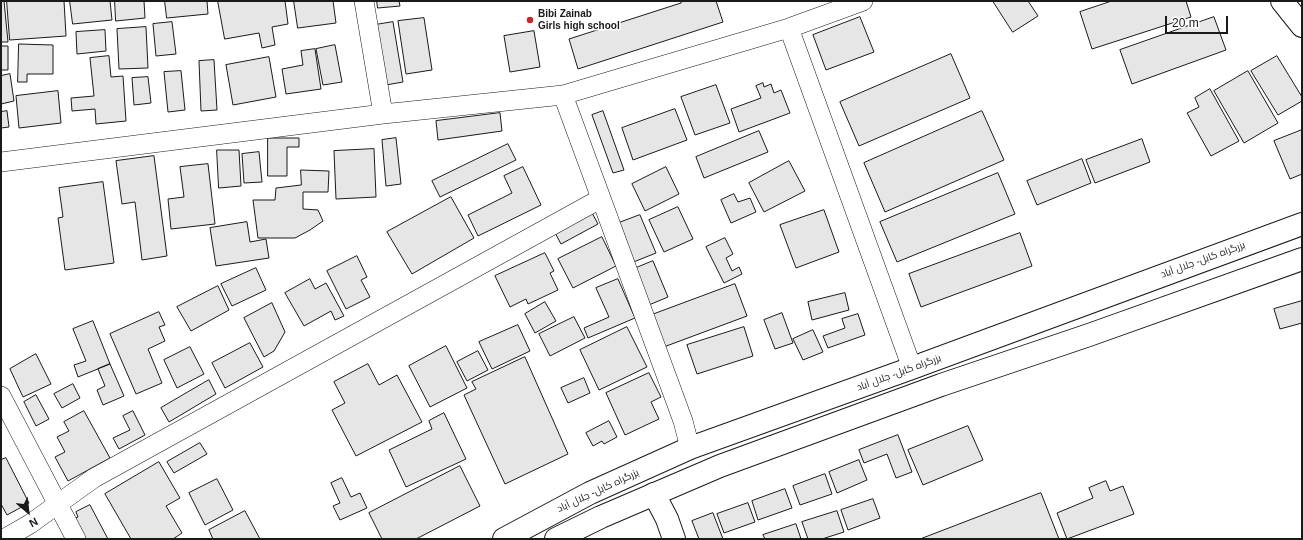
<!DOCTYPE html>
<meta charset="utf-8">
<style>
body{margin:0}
#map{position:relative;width:1303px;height:540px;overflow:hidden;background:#fff;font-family:Arial,sans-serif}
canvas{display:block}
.frame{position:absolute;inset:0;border:2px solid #1a1a1a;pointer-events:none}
.north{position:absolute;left:8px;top:492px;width:40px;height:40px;-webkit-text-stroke:3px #fff;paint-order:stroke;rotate:152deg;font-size:11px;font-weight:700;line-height:16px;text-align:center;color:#1a1a1a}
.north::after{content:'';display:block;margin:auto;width:14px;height:18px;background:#1a1a1a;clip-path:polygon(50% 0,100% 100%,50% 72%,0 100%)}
.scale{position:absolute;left:1165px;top:16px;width:63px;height:18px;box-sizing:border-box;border:2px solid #1a1a1a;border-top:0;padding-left:5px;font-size:12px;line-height:14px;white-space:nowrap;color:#1a1a1a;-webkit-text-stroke:3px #fff;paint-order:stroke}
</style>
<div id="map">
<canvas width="1303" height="540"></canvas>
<div class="frame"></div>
<div class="north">N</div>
<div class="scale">20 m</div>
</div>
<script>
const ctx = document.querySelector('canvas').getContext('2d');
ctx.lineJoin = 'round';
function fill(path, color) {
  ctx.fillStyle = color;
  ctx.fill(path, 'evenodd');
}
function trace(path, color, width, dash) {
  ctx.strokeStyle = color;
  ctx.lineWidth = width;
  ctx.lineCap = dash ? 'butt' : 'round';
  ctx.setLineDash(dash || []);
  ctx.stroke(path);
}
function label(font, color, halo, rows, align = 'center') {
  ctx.font = font + ' Arial,Cairo,sans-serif';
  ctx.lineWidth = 3;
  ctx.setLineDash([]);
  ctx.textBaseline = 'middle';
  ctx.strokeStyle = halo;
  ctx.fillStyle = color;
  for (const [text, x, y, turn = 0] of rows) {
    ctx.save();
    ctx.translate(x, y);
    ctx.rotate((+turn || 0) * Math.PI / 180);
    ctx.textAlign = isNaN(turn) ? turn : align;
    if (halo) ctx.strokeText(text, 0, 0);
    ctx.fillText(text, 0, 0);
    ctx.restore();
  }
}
const building = new Path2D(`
 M1,1H4L8,42H1Z
 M7,1H64L66,36L10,40Z
 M70,1H110L112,20L73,24Z
 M115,1H144L145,18L116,21Z
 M165,1H207L208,14L167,18Z
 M218,1H285L288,24L272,27L275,45L262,48L259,33L225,39Z
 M294,1H333L336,23L298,28Z
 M377,1H399L400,6L378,8Z
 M680,1H716L723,22L578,69L569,39L681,3Z
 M993,1H1028L1038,16L1013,32Z
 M1112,1H1186L1191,17L1092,49L1080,12Z
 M860,17L874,52L826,70L813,35Z
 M1214,17L1226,50L1132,84L1120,50Z
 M424,18L432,70L406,74L398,21Z
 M172,22L176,54L156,56L153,24Z
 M393,22L403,82L380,86L369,26Z
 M146,27L148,68L119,69L117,29Z
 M105,30L106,51L77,54L76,32Z
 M534,31L540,67L510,72L504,36Z
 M19,44L53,45V74H27V82H18Z
 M335,45L342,82L323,85L316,49Z
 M1,46H8V70H1Z
 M315,49L321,89L286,94L282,69L303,65L301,51Z
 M951,54L970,98L859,146L840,102Z
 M109,56L111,77L123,76L126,121L96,124L95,109L72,111L71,98L94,96L90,58Z
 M1277,56L1302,97V101L1278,115L1251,71Z
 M269,57L276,97L233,105L226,65Z
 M214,60L217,110L201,111L199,61Z
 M181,71L185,110L168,112L164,72Z
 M1248,71L1278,123L1244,143L1214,91Z
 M10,74L14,101L1,104V76Z
 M148,77L151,103L134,105L132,78Z
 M763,83L764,87L771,84L774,93L781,90L790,113L739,132L731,109L761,98L756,86Z
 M716,85L730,123L695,135L681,97Z
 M1210,89L1239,141L1211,156L1187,113L1199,107L1195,98Z
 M58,91L61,123L19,128L16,96Z
 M675,109L687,140L633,160L622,128Z
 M7,111L9,127L1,128V112Z
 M603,111L624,170L613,173L592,115Z
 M982,111L1004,160L885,212L864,163Z
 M500,113L502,131L438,140L436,121Z
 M1302,130V174L1290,179L1274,141Z
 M759,131L768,152L704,178L696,157Z
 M268,138H299V147H287V176H268Z
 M396,138L401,184L386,186L382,140Z
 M1142,139L1150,162L1095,183L1086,160Z
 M508,144L516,160L440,197L432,181Z
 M374,149L376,197L336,199L334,151Z
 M217,150H239L241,186L219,188Z
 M259,152L262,182L244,183L242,154Z
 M154,156L167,256L142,260L135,202L122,204L116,161Z
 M1082,159L1091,183L1037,205L1027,181Z
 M789,161L805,191L764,212L749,183Z
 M208,164L215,224L171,229L168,199L184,197L180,167Z
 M523,167L541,205L478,236L468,215L512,193L504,176Z
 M666,167L679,194L645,211L632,184Z
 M301,170L329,171L328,192H303V209L318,210L323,221L310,230L295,238H258L253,200H275L276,188L301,185Z
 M998,173L1015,214L897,262L880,222Z
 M103,182L114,263L65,270L58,218L63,217L59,188Z
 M734,194L738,202L750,198L756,212L731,223L721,200Z
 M451,197L474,238L412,274L387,232Z
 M678,207L693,239L664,252L649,220Z
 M824,210L839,252L796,268L780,225Z
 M591,211L598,224L561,244L554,231Z
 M640,215L656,253L631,263L616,224Z
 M247,222L250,242L266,239L269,258L216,266L210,228Z
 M1020,233L1032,266L921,307L909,274Z
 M602,237L616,266L573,288L558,259Z
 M725,238L733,254L726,258L732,271L739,267L742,274L724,283L706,247Z
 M545,253L554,271L550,273L558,290L528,304L526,299L510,307L495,276Z
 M357,256L367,277L361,280L370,297L346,309L327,271Z
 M653,261L668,297L644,307L629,271Z
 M256,268L266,290L232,306L221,284Z
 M310,279L315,289L326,283L344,316L335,320L331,311L304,326L285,293Z
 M618,279L635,318L588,338L584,328L609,317L596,288Z
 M735,284L747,316L661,348L649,316Z
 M218,286L229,310L191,331L177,307Z
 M845,293L849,310L812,320L808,302Z
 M1302,301V323L1280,329L1274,309Z
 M545,302L556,321L535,333L525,314Z
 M272,303L285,332L274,351L264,357L244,318Z
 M159,312L165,325L159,327L165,341L148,349L162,383L136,394L110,334Z
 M782,313L793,343L775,349L764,320Z
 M858,314L865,335L828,348L823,336L845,328L842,319Z
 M574,317L585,338L550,356L539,334Z
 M93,321L110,364L78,377L74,365L86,361L73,329Z
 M518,325L530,351L492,369L479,342Z
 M627,327L647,367L599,390L580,350Z
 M744,327L753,356L697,374L687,345Z
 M813,330L823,352L803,360L793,339Z
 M250,343L263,367L225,388L212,363Z
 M446,346L467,388L430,407L409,366Z
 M190,347L204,374L177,388L164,360Z
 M478,351L488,370L467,381L457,362Z
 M36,354L51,384L23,397L10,369Z
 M525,357L568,454L505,484L464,395L476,389L472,382Z
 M110,364L124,396L103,405L97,390L105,386L98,369Z
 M368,364L379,385L397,375L422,422L356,456L332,410L345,403L334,382Z
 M649,373L661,397L651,402L659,419L625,435L606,393Z
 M584,378L590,393L568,403L561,388Z
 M209,380L216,394L169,422L161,408Z
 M73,384L80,398L62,408L54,394Z
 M36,395L49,419L36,426L24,402Z
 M84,411L110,458L68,481L55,457L65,452L57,437L69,431L64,422Z
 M133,411L145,435L119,449L113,438L130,430L123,416Z
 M444,413L466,459L406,487L389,450L432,429L429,421Z
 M609,421L617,437L604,444L602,441L593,446L586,433Z
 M968,426L983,460L923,485L908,450Z
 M898,435L912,472L896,478L887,454L864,463L859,450Z
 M200,443L207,454L174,473L167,462Z
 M6,458L29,503L7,515L1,504V460Z
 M859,460L867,480L837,493L829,472Z
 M159,462L180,498L166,506L182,533L173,539H131L105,494Z
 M460,466L480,506L416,539H382L369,513Z
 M825,474L832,494L800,505L793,486Z
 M342,478L351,497L360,493L367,508L340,520L333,506L340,503L331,483Z
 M217,479L233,510L205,525L189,493Z
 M1106,481L1110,491L1123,486L1134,514L1067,539L1057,513L1093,498L1089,488Z
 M785,489L792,508L758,520L752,501Z
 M1041,493L1059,539H920L1019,501Z
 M873,499L880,518L848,530L841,510Z
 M748,503L755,522L724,533L717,514Z
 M90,505L108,539H81L71,520L78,517L76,512Z
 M245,511L260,539H213L209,530Z
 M837,511L844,532L822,539H808L802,522Z
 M713,513L723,539H699L692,521Z
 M796,524L801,539H765L763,535Z`);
fill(building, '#e6e6e6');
trace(building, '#1a1a1a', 1);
const minor = new Path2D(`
 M364,1L383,114
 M789,28L912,368
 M563,95L683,421L690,448
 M1,162L383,114L563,95L789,28L863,1
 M1,396L76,539
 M4,539L30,524L94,478L600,199`);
const tertiary = new Path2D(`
 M654,494L667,519L674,539`);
const secondary = new Path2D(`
 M1282,1L1302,26`);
const trunk = new Path2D(`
 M504,539L590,493L690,448L912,368L1302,224
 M556,539L601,517L720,466L941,385L1089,335L1302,259`);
trace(minor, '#1a1a1a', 20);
trace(tertiary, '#1a1a1a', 24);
trace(secondary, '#1a1a1a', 24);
trace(trunk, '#1a1a1a', 24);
trace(minor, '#fff', 19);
trace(tertiary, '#fff', 22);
trace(secondary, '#fff', 22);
trace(trunk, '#fff', 22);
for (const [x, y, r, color] of [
 [530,20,4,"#c62828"]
]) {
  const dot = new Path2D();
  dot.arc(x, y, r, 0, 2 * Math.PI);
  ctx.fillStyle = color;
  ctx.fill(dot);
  trace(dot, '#fff', 1.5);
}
label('bold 10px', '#1a1a1a', '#fff', [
 ["Bibi Zainab",538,14],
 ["Girls high school",538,26]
], 'left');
label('10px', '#1a1a1a', '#fff', [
 ["بزرگراه کابل- جلال آباد",1203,260,-20],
 ["بزرگراه کابل- جلال آباد",899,373,-20],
 ["بزرگراه کابل- جلال آباد",598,491,-25]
]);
</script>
